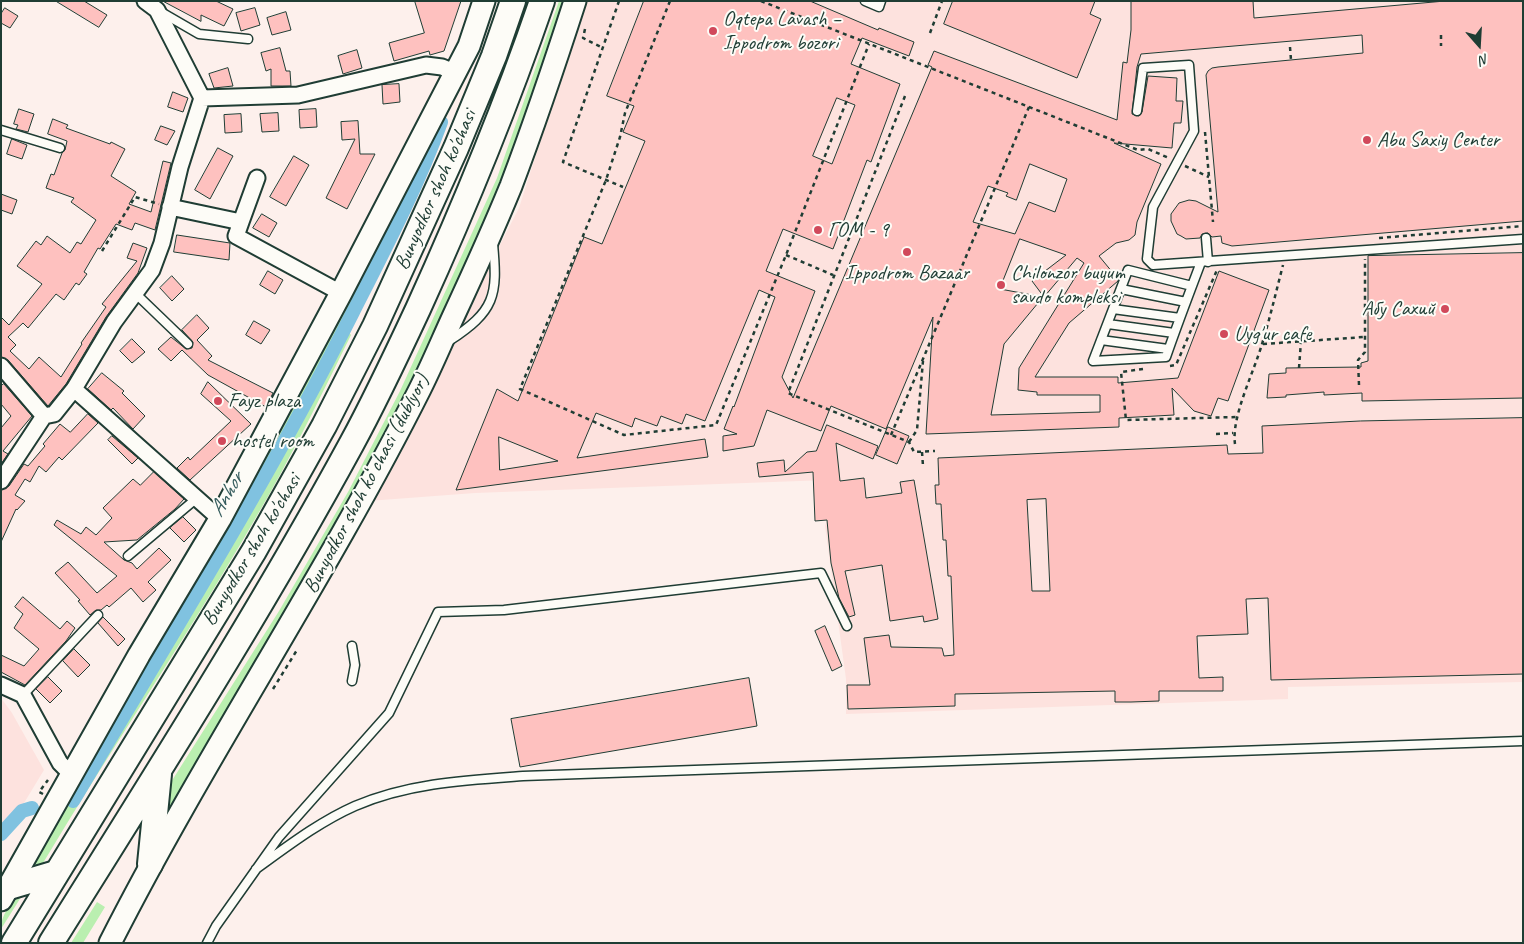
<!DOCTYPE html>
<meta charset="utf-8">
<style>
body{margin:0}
#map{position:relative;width:1524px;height:944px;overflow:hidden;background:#fdf0ec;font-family:Caveat,sans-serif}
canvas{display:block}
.frame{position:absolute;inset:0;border:2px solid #1f3d34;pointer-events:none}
.north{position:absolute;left:1454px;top:20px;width:50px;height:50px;-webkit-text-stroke:4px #fdfcf7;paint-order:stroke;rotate:161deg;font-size:14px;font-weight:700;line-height:20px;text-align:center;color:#1f3d34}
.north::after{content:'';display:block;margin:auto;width:18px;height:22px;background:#1f3d34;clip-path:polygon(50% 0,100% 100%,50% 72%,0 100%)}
</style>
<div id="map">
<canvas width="1524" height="944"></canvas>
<div class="frame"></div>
<div class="north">N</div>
</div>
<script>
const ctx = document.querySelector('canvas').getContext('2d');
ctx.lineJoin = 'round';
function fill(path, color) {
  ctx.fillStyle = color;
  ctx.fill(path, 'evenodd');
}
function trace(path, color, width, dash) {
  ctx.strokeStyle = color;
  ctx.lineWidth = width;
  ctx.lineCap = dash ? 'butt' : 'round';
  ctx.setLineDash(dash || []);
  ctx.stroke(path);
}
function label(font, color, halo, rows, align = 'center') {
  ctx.font = font + ' Caveat,sans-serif';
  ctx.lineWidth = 4;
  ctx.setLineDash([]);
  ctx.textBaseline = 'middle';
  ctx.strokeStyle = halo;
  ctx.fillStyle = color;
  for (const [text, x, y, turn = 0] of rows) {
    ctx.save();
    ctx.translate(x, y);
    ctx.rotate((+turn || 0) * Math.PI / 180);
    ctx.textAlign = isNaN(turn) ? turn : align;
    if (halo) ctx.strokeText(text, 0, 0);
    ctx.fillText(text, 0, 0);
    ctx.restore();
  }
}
fill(new Path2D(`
 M585,1H1523V682L1288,687V699L846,714V679L825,526L829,514L827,480L475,493L368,501L519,208Z
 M1,698L12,713L44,770L1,841Z`), '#fde2de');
fill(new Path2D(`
 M559,1H566L503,181L455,290L407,394L354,495L166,819V790L279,611L348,492L400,391L497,178Z
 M433,136L411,190L344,326L351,335C325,388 299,441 270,493C198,621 115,742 40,868L26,872L226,526L305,384L375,251L430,138Z
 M28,886L1,929C1,911 16,898 28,886Z
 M97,902L105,907L83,943H71Z`), '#baefb0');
trace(new Path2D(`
 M73,801C169,639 269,479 353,312C385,249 417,188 441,122
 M1,834L22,811L32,808`), '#80c2e0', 14);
const building = new Path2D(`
 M56,1H84L107,15L99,27Z
 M163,1H216L233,9L224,26L201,15V21Z
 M415,1H461L444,51L430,55L429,51L394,61L389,43L424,33Z
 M644,1H810L878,30L879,28L914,42L909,56L862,38L851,64L900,84L871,162L867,160L833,249L783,229L766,271L815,291L782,377L793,398L932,67L928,65L934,51L1117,120L1123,62L1127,63L1131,30V1H1253L1254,18L1445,1H1523V221L1232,246L1222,243L1221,236L1212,237L1208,233L1202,234L1200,238L1186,239L1181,236L1177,234L1171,221V214L1179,203L1189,200L1196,201L1218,212L1206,75L1208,71L1212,68L1218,67L1363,53L1362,35L1141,54L1137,67L1132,114L1139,116L1142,112L1148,76L1177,78L1176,101H1183L1181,123H1174L1172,148L1114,143L1161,164L1137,222L1135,235L1129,240L1116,243L1099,256L1118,279V281L1069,323L1035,377H1118V383L1178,378L1219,271L1269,290L1228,401L1218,398L1211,416L1194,411L1172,388L1174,415L1119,418V427L926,434L933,317L886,429L831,406L821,431L767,410L754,446L723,451V436L737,434L724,429L733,406L734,407L775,297L759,290L705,421L686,414L682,424L661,416L657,426L635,418L632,427L596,413L577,458L705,439L708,457L456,490L497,389L518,401L584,237L602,244L645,141L623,132L634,106L607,96ZM837,98L855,105L832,164L813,156ZM1030,164L1067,179L1055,212L1029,202L1015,234L973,222L988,186L1008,193L1006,196L1016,200ZM1020,239L1066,255L1032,281L1044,297L1077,258L1084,263L1019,368L1018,390L1037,392V395H1100V412L991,415L1004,344L1043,297L1000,289ZM499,437L558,461L500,470Z
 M953,1H1095L1090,14L1101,19L1077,78L944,24Z
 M5,8L18,16L10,28L1,23V14Z
 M255,8L260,25L241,31L236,13Z
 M286,12L291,30L272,35L267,18Z
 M280,48L286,71H290L291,86H271V69L266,71L261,53Z
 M357,50L362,68L343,74L338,56Z
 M228,68L233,86L214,88L209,74Z
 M399,84L400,102L383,104L382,85Z
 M173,92L188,98L183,112L168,107Z
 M19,109L34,114L28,132L16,129L18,125L14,124Z
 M316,109L317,127L300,128L299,110Z
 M278,113L279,131L262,132L260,114Z
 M241,114L242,132L225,133L224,115Z
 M53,119L68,125L66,128L110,144L111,142L125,149L111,176L136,192L129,204L151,212L163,161L171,163L155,230L135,223L132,230L116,224L100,249L98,248L84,272L87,274L79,285L76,283L64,300L56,294L28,328L23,323L8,337L16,345L10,351L29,369L39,357L61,377L82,344L81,343L106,307L102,304L137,261L127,258L133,243L147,248L138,273L106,317L66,384L48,406L8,360L1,357V317L9,325L42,284L17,266L36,241L41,245L47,236L70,253L77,242L81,244L96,220L71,202L74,198L46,188L51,174L54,175L62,153L65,150L67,141L48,134Z
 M358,121L360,154H375L347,209L326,198L355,139L342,140L341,122Z
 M161,126L175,131L167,145L155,140Z
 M12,139L27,145L22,159L7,154Z
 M218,148L233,156L210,199L195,190Z
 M294,156L309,165L286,206L270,197Z
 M1,194L17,200L12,214L1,210Z
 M262,214L277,223L269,237L253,228Z
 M177,235L230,243L229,260L174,252Z
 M1523,253V398L1362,401V393L1324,395V392L1286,395V397L1267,398L1269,374L1286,373V368L1361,367V363L1368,361V256Z
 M268,271L283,280L275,294L260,285Z
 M172,276L184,289L172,301L160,288Z
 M197,315L209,328L197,340L212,356L208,360L273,393L266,407L208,375L182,350L171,361L158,349L171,337L186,349L192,348L193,342L182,330Z
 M254,321L270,330L261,344L246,335Z
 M132,339L145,352L132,363L120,351Z
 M102,373L124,391L122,393L145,416L133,429L113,408L111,410L88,389Z
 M208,382L251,424L190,480L177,468L188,457L190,460L231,421L201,394Z
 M4,384L32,416L3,451L8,454L1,464V428L11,416L1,404V386Z
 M88,414L98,423L62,460L59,457L46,472L39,466L30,482L25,479L15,495L25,501L17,510L16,509L1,542V490L9,486L24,464L28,466L45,446L43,444L60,424L70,432Z
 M1523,418V674L1271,680L1268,598L1246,599L1248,634L1197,636L1199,678L1223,677V691H1159V701L1131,702H1115V691L955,694V706L848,709L847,685H870L864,638L889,635L891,647L942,648L944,656L954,655L951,576H948L946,540H943L941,504H936L935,485H939L938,458L1227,445L1228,454L1263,453L1262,426L1360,421ZM1046,499L1050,591H1032L1027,500Z
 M827,425L878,446L873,459L836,443L840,481L864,478L866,498L902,493L900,482L914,480L938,619L924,622L923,616L890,621L882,565L845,571L855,615L849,617L839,598L831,563L827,520L815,521L813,472L759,477L757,463L784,460L785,472L807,452L816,451Z
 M888,427L909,436L897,464L876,455Z
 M112,436L138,458L132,464L108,440Z
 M154,472L184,499L175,509L137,540L104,542L124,560L132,563L137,569L159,548L171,560L148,582L156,590L143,602L131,588L109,607L107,605L101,610H96L90,615L78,601L80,600L55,573L68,562L97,593L117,576L54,525L57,520L81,534L86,527L96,535L112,518L103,508L133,479L140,485Z
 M183,517L196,530L184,542L170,528Z
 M23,597L60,629L67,621L75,628L66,641L25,685L1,672V655L24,666L39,649L14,628L23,614L15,607Z
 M103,617L125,639L118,646L98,623Z
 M825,626L842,666L832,671L815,631Z
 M74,649L90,665L78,677L63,661Z
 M48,677L62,691L50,703L36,689Z
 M749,678L757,726L520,767L511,719Z`);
fill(building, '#fec1bf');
trace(building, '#1f3d34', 1);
const lane = new Path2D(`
 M865,1L879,7L881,1
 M161,12L199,34L248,39
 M1137,111L1143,68L1189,65L1194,131L1153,207L1147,259L1153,265L1523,239
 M1,130L60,148
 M1206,238L1208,262
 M1192,286L1128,270L1093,361L1166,357C1177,325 1189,294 1201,262
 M1121,289L1186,302
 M135,293L188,344
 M1113,309L1180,318
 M1108,324L1174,333
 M1101,340L1168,349
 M449,341C495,311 498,296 493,244
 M128,556L197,498
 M352,646L355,665L352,681
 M23,695L98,615
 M256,869C288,846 319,822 355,806C408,783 467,780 523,776L1523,741
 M207,943L216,926L279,837L389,713L438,612L504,610L821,573L847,626`);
const street = new Path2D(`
 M202,98L298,95L426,65L442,67L454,72
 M170,207L241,222L236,236L341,293
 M241,222L257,178
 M1,366L44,416
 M74,389L220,519
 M1,481L44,416L54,414L74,389L114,322L152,270L162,243L180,167L202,98L157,10L145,1
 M1,685L23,695L60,763L71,774`);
const secondary = new Path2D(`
 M1,900L139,655L220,519L341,293L469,46L484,1
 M110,943C206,754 325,578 420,389C432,365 442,341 453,317C473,274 493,230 511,186C534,125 555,63 575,1`);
const primary = new Path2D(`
 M150,864L159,774
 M9,887L56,873
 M14,943L254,551L324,426L375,326L456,148L494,56L513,1
 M51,943C154,778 259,614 352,443C376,399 397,354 418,309C464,208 506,106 542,1`);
trace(lane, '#1f3d34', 11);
trace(street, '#1f3d34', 19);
trace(secondary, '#1f3d34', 25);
trace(primary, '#1f3d34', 28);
trace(new Path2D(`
 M619,1L563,162L623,187
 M670,1L625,113L620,137L606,180L520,389L624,435L716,425L786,255L869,44
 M761,1L1138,150L1148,149L1169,158
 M585,29L583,38L603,48
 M930,33L942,1
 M1441,35V46
 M1290,47L1291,60
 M905,96L788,393L909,442L914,452L935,451
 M1205,132L1213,222
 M1185,166L1209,177
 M1379,238L1523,226
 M102,251L135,197L159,204
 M786,255L833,275
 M1263,344L1364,337
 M1170,366L1176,365L1217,270
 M1299,368L1301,341
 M1143,369L1121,372L1126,420L1237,417
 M1359,385L1358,360L1365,352V259
 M1216,434L1233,433
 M891,435L1029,107
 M909,442L917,430L923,361
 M1235,444C1231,417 1254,372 1262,344C1270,318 1276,292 1283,265
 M922,452L923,466
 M273,689L297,650
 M43,794L39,792L48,780`), '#1f3d34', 2.5, [4, 4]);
trace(lane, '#fdfcf7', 8);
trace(street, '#fdfcf7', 15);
trace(secondary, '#fdfcf7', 21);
trace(primary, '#fdfcf7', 24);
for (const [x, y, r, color] of [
 [713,31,5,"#d1495b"],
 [1367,140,5,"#d1495b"],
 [818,230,5,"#d1495b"],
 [907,252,5,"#d1495b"],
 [1001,285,5,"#d1495b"],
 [1445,309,5,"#d1495b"],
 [1224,334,5,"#d1495b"],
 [218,401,5,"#d1495b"],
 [222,441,5,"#d1495b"]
]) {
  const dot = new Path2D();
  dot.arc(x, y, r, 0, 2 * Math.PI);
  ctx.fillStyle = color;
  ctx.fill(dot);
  trace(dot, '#fdfcf7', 2);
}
label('21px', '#1f3d34', '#fdfcf7', [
 ["Oqtepa Lavash –",723,19],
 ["Ippodrom bozori",723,43],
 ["Abu Saxiy Center",1377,140],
 ["ГОМ - 9",828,230],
 ["Ippodrom Bazaar",907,273,"center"],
 ["Chilonzor buyum",1011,273],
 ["savdo kompleksi",1011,297],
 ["Абу Сахий",1435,309,"right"],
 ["Uyg'ur cafe",1234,334],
 ["Fayz plaza",228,401],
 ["hostel room",232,441]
], 'left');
label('21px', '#1f3d34', '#fdfcf7', [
 ["Bunyodkor shoh ko'chasi",436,190,-66],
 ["Bunyodkor shoh koʻchasi (dublyor)",367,484,-62],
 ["Bunyodkor shoh ko'chasi",252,550,-59]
]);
label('italic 22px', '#375e5f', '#fdfcf7', [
 ["Anhor",227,495,-60]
]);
</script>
